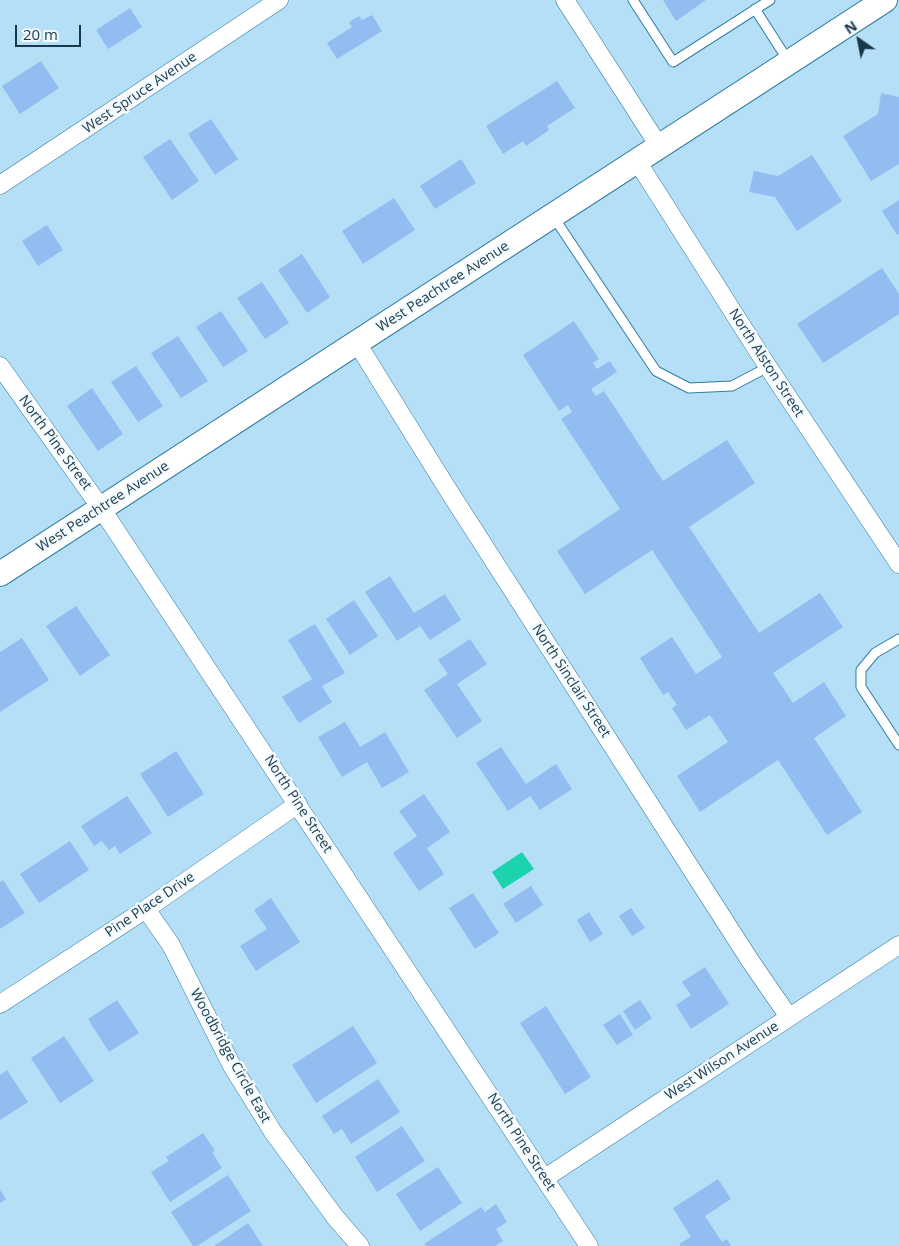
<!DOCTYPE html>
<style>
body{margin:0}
#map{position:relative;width:899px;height:1246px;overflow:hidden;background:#b5dff7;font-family:"Open Sans",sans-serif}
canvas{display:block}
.north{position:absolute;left:834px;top:15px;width:50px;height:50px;-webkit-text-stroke:4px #f3fafe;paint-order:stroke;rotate:327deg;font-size:14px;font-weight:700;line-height:20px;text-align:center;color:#193848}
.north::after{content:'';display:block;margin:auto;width:18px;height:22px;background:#193848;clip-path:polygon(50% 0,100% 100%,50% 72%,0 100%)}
.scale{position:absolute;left:15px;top:25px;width:66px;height:22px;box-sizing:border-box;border:2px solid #193848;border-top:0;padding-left:6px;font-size:15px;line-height:18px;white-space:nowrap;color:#193848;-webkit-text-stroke:4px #f3fafe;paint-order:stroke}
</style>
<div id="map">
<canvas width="899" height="1246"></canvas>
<div class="north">N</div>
<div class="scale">20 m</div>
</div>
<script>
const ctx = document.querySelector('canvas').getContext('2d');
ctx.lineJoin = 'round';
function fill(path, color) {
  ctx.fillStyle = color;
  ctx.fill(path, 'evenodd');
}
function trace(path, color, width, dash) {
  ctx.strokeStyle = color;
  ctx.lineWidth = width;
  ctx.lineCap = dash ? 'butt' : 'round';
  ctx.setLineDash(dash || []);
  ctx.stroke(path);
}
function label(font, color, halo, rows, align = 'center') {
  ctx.font = font + ' "Open Sans",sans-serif';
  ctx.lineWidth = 5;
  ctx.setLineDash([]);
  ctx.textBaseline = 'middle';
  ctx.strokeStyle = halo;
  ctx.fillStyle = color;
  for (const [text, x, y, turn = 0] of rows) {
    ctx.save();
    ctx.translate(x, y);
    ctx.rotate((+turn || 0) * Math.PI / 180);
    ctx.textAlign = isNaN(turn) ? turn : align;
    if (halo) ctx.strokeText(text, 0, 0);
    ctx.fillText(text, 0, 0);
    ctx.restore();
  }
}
fill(new Path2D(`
 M522,852L534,869L503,889L492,872Z`), '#1bd4ae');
fill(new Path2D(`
 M663,0H706L676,21Z
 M130,8L142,27L108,49L96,30Z
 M372,15L382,31L337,59L327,43L352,27L349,22L359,16L362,20Z
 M41,61L59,88L20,114L2,86Z
 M557,81L575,108L547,126L549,130L526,146L523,141L503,154L486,126Z
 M881,93L899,97V164L871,181L843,136L878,114Z
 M211,119L238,159L215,175L188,134Z
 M170,139L199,181L172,200L143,157Z
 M812,155L842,201L797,231L775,197L749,192L754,171L778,176Z
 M461,159L476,183L435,209L420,186Z
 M394,198L415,230L363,264L342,231Z
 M899,200V234L897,235L882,211Z
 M47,225L63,250L38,266L22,241Z
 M302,254L330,297L307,313L278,270Z
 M882,268L899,294V314L823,363L797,324Z
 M262,282L289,323L265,339L237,298Z
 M221,311L248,351L223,367L196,327Z
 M574,321L599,359L593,363L597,369L610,361L617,372L591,389L596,396L604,391L663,481L727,440L755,483L689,527L759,633L820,593L843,627L773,673L793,703L824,682L846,716L814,738L862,812L827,835L778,760L700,812L677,776L728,742L710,715L686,730L672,708L677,705L668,692L663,695L640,658L672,637L696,674L722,657L652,550L585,594L557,551L620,509L561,419L572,412L568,405L559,411L523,355Z
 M178,336L208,381L181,398L151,353Z
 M136,366L163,406L138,422L111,382Z
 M92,388L123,434L98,451L67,406Z
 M390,576L414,613L445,594L461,620L430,640L420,626L397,641L365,592Z
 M354,600L378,636L350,655L326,619Z
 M76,606L110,655L80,676L46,626Z
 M315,624L345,673L322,686L332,702L299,723L282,697L312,679L288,640Z
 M22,638L49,680L0,712V652Z
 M470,639L487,664L457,684L482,721L457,738L424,690L448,674L438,660Z
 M345,722L360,747L385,732L409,772L382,788L367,762L342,777L318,737Z
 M501,747L526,784L556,764L572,789L540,810L530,796L508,811L476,763Z
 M176,751L204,794L168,817L140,774Z
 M424,794L450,832L427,848L444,874L419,891L393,853L417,836L399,811Z
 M127,796L152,833L120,854L115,846L109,850L102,841L94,846L81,826Z
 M70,841L89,870L39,903L20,874Z
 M3,880L25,913L0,929V882Z
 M531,886L543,905L516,923L503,904Z
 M473,893L499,933L475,949L449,908Z
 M271,898L300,942L256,971L240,946L267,929L254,910Z
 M631,908L645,928L632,936L619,916Z
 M589,912L603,934L590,942L577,920Z
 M705,967L729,1004L691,1029L676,1005L691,995L682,982Z
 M117,1000L139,1033L109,1052L88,1019Z
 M640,1000L652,1018L635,1030L623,1011Z
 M546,1006L591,1077L565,1094L520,1023Z
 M620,1014L633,1035L617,1045L603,1025Z
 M353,1026L377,1063L316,1103L292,1065Z
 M64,1036L94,1081L60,1103L31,1058Z
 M7,1070L28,1102L0,1120V1075Z
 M378,1079L400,1112L351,1144L342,1129L334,1134L322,1116Z
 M402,1126L425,1161L377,1192L355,1157Z
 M203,1133L215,1151L212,1152L222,1168L170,1202L151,1172L169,1161L166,1157Z
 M438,1167L462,1203L420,1231L396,1194Z
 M228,1175L251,1211L197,1246H193L171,1212Z
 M718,1179L731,1199L705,1216L722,1242L727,1239L731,1246H681L679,1244L691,1237L673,1208Z
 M0,1190L6,1199L0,1203Z
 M496,1204L507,1222L496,1229L503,1241L495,1246H426L424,1244L481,1207L485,1212Z
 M248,1223L263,1246H214Z`), '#92bdf0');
const lane = new Path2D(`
 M633,0L673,62L770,0
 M755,9L789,62
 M553,216L656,371L689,388L732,386L768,367
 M899,639L875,653L861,670V687L899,745`);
const street = new Path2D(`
 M565,0L659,146
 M637,161L768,367L899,564
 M0,185L279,0
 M357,343L445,485L751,962L789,1017
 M0,366L101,508L589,1246
 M146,909L171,945L232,1066L273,1132L335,1217L360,1246
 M0,1004L146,909L298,804
 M545,1178L899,945`);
const secondary = new Path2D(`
 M0,574L885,0`);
trace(lane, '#327da2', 11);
trace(street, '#327da2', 19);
trace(secondary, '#327da2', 26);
trace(lane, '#fff', 9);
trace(street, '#fff', 18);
trace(secondary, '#fff', 24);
label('14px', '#193848', '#f3fafe', [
 ["West Spruce Avenue",140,93,-34],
 ["West Peachtree Avenue",443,287,-33],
 ["North Alston Street",766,363,57],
 ["North Pine Street",55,443,54],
 ["West Peachtree Avenue",103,507,-33],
 ["North Sinclair Street",571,681,57],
 ["North Pine Street",298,804,57],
 ["Pine Place Drive",150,905,-34],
 ["Woodbridge Circle East",230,1056,61],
 ["West Wilson Avenue",722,1061,-33],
 ["North Pine Street",521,1142,57]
]);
</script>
